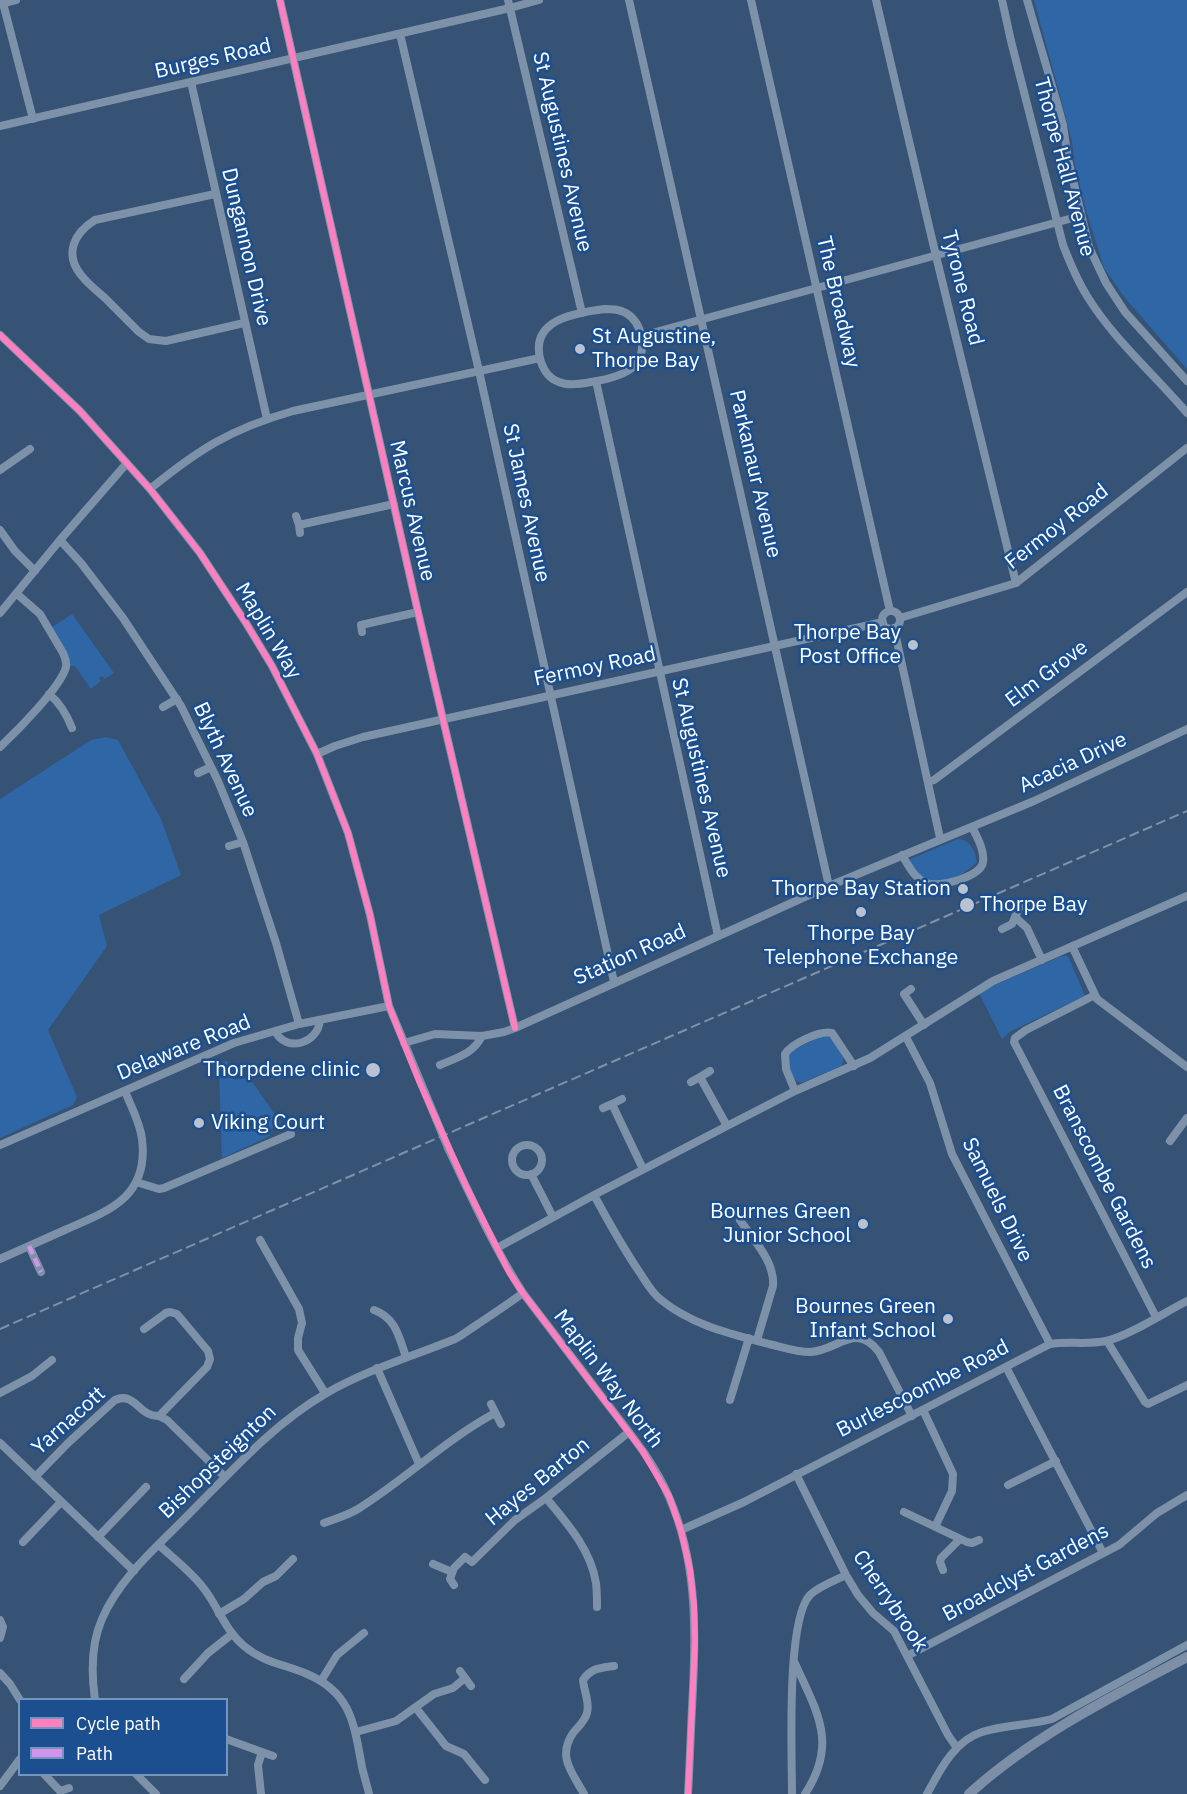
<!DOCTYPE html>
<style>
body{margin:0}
#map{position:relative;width:1187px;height:1794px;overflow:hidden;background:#365274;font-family:"IBM Plex Sans",sans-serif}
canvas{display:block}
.legend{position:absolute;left:18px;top:1698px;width:210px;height:78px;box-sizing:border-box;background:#1b4f8f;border:2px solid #7695bc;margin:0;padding:8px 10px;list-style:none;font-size:18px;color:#fff}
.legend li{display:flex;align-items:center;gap:12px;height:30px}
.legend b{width:30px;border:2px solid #7695bc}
</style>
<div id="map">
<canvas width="1187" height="1794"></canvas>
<ul class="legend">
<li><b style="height:8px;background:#ff80c0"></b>Cycle path</li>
<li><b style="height:8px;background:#d193ec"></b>Path</li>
</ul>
</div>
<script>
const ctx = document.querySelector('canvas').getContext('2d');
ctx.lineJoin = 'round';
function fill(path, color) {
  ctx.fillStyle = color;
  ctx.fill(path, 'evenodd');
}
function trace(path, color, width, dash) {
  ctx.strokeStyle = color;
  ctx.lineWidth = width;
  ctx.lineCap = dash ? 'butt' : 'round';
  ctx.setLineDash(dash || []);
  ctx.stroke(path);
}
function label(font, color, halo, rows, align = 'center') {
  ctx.font = font + ' "IBM Plex Sans",sans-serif';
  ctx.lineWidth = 5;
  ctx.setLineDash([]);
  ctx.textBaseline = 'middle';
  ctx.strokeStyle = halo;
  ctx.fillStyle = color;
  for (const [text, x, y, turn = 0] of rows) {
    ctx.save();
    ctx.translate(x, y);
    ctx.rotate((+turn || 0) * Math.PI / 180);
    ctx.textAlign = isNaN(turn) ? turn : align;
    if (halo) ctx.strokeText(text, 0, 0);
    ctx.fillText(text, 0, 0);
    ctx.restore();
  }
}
fill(new Path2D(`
 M1034,0H1187V369L1125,298L1104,268L1086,210L1075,166L1072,142L1062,103Z
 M72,614L114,673L105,679L102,676L99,678L101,681L91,689L75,666H69L68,656L52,627Z
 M106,737L118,740L161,819L181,875L99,915L107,946L48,1030L77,1097L73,1105L0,1138V799L91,740Z
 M958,839C970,840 976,851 977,862C969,870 953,881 941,882C935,882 928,880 921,878L908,860Z
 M1062,956H1068L1085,996L1011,1031L1002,1039L979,993L985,989Z
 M824,1035L832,1038L844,1056L842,1066L801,1083L793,1079L787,1060L791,1051Z
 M227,1061L234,1080L249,1077L281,1123L269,1131L270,1136L222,1158L219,1074L216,1065Z`), '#2f66a5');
trace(new Path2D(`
 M280,0L418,612L515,1028
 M508,0L582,313
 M629,0L829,886
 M751,0L890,611
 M876,0L936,256L1016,583
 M1002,0L1011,41L1063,245C1070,263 1077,280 1087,296C1114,340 1154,374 1187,413
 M1027,0L1057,103L1063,125L1068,159L1089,247L1106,283L1125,312L1187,381
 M3,3L33,119
 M0,4L16,0
 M400,34L479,371L614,982
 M191,82L267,419
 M0,126L510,8L539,0
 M215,194L95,220C74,233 64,254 81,275C88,284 97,291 105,298C116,309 127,320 139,332L149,339L166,341L244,323
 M604,309C612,309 619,309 626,313C643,323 648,352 634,366C624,376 604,380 591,382C581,384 568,386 559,382C550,379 544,371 541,362C528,320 574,313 604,309Z
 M0,335L80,411L150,489L200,553L246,623L272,666L317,754L348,833L370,915L389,1006L436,1119
 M641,336L1080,216
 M596,381L718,936
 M0,470L30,449
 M150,489C199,449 231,429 293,411L540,358
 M296,516L299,525
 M0,530L15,551L35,571
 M300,533L299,525L394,504
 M60,540L81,563L123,618L181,706L218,781L243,842L276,943L299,1024
 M882 620a9 9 0 1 1 18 0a9 9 0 1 1-18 0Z
 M0,613L60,540L127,463
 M900,618L1016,583L1187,448
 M894,628L940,838
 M362,632L361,625L418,612
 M49,694C60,703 67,715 72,728
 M163,707L177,699
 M0,747C16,732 61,687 66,667C67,661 65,658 63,653L40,614L17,594
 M317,754L335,746L363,737L883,622
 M198,773L211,767
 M928,782L934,780L1187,592
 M229,846L243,842
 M902,855C908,865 914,878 926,883C939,888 981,877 983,862C985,851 977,837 972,827
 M1015,917L1020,906L1026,903
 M1002,929L1012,924L1015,917L1027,928L1042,960
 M1072,946L1097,999L1187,1067
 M911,989L904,994L924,1025
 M1095,995L1026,1030L1015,1038L1014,1042L1156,1317
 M275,1031C286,1053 318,1044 320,1020
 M906,1037L930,1083L952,1154L1050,1344
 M404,1043L435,1034L482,1036L504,1032L515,1028L829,886L1034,801L1187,729
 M440,1065C458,1057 473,1054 482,1036
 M700,1077L710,1071
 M691,1082L700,1077L727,1126
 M795,1091L786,1069L785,1054C791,1044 820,1030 832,1033L854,1066
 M612,1104L622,1099
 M603,1108L612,1104L643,1169
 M1170,1141L1187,1118
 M0,1145L234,1043L299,1024L389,1006
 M512 1160a15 15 0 1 1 30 0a15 15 0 1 1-30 0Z
 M448,1148C471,1197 494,1248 523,1293C551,1330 579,1366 606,1402C629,1432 654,1462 669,1497C696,1559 696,1623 693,1689C691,1724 690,1759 688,1794
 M531,1174L553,1217
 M136,1182L159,1189L164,1188L291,1134
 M594,1195C608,1221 622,1246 638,1270C645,1280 651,1292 660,1299C691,1325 731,1334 769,1344C782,1347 796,1352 810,1352C838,1351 855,1321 879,1352L912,1416
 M740,1220C753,1240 775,1261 773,1286L757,1340
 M260,1240L299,1309L302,1323L298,1338V1350L325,1393
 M29,1246L41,1272
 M497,1248L594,1195L727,1126L795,1091L870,1058L993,981L1187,896
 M0,1259C22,1249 45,1239 67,1229C111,1210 149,1196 142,1139C140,1122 131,1107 125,1091
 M374,1310C396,1318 399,1337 406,1357
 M1107,1341L1145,1402L1148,1404L1187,1385
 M1006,1367L1103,1553
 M377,1368L419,1464
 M0,1393L32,1376L52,1360
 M730,1400L749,1338
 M491,1404L501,1424
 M923,1410L953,1474L952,1491L935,1527
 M159,1416L167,1420L225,1477
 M0,1443L134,1571
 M796,1474L846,1575L858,1595L873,1613L894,1631L948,1735L957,1748
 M35,1477L68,1443L115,1400C135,1391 139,1417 159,1416L207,1367L210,1359L208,1351L177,1314L170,1312L166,1313L144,1329
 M1008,1485L1056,1461
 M546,1498C567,1523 591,1550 596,1583C597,1591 597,1599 597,1607
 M904,1512L967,1542L972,1543L979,1540
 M324,1523C335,1519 348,1515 358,1509C406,1479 445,1440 495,1413
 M681,1530L744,1502L1050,1344C1068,1341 1088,1345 1106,1341C1129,1336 1165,1312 1187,1301
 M98,1537L146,1487
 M23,1542L61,1502
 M159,1545C174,1559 193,1573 205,1590C219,1609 226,1631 244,1646C264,1663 284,1664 307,1674C352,1693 354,1725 362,1767C364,1776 367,1785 369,1794
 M433,1564L452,1572
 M943,1570L940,1562L941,1558L960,1539
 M454,1585L450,1579L454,1568L465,1557L472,1562L515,1520L546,1498L629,1432
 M219,1614L244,1599L263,1582L276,1576L293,1559
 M0,1620L3,1627L0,1638
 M907,1656L1119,1545L1157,1513L1187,1495
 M794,1661C816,1711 839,1742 805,1794
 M460,1671L471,1686
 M0,1673L10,1684L20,1700
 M184,1679L208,1653L232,1634
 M321,1681L337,1655L364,1633
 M95,1700C91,1672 91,1644 102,1619C120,1577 158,1546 189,1514C232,1471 272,1425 325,1394C366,1370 411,1357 455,1339C463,1335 470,1329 478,1324C493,1314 508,1304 523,1293
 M416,1708L446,1746L464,1754L485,1780
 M356,1732L396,1721L434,1694L453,1688L465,1678
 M226,1739L273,1756
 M44,1774L60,1791L69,1788
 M136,1774L156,1794
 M0,1786L20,1759
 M261,1794L258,1765L262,1752
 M584,1794C572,1772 557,1757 573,1733C578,1727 585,1721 587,1713C590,1703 584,1691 583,1680C591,1668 600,1668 614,1666
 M792,1794C792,1755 786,1620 810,1595C819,1586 834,1581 846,1575
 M927,1794C940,1770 954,1741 982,1732C1005,1725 1029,1725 1052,1719L1187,1645`), '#7d92a8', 8);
trace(new Path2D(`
 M969,1794C1031,1737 1113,1696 1187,1657`), '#7d8ea7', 10);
trace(new Path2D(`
 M0,1329L1187,811`), '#7e92a7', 2, [10, 4.5]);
trace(new Path2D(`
 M436,1119L448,1148`), '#7d92a8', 8);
trace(new Path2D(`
 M29,1246L41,1272`), '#d193ec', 4.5, [9, 4.5]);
trace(new Path2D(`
 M280,0L418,612L515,1028
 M0,335L80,411L150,489L200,553L246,623L272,666L317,754L348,833L370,915L389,1006L419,1081L466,1186L509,1272L523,1293L642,1450L669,1496L681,1530L690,1570L694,1605L695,1641L688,1794`), '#ff80c0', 6);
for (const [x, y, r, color] of [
 [580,349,6,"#b9c2ce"],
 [913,645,6,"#b9c2ce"],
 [963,889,6,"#b9c2ce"],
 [967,905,8,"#b9c2ce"],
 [861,912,6,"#b9c2ce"],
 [373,1070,8,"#b9c2ce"],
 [199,1123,6,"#b9c2ce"],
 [863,1224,6,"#b9c2ce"],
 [948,1319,6,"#b9c2ce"]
]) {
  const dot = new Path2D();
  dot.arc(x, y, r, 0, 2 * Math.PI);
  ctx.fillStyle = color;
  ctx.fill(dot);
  trace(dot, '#1b4f8f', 2);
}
label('21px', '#fff', '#1b4f8f', [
 ["Burges Road",213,59,-13],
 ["St Augustines Avenue",562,152,77],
 ["Thorpe Hall Avenue",1064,167,75],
 ["Dungannon Drive",246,247,77],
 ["Tyrone Road",962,288,76],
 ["The Broadway",838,302,77],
 ["Parkanaur Avenue",755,474,77],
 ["St James Avenue",526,503,78],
 ["Marcus Avenue",412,511,77],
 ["Fermoy Road",1057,527,-38],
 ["Maplin Way",268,631,59],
 ["Fermoy Road",595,667,-12],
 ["Elm Grove",1047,674,-37],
 ["Blyth Avenue",225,760,65],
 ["Acacia Drive",1073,763,-25],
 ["St Augustines Avenue",701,778,77],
 ["Station Road",630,955,-24],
 ["Delaware Road",184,1048,-22],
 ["Branscombe Gardens",1104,1177,63],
 ["Samuels Drive",997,1200,64],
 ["Maplin Way North",608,1379,53],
 ["Burlescoombe Road",923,1389,-27],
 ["Yarnacott",69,1421,-42],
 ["Bishopsteignton",218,1462,-44],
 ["Hayes Barton",538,1482,-39],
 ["Broadclyst Gardens",1026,1573,-28],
 ["Cherrybrook",890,1601,56]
]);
label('21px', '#fff', '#1b4f8f', [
 ["St Augustine,",592,337,"left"],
 ["Thorpe Bay",592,361,"left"],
 ["Thorpe Bay",901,633],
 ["Post Office",901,657],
 ["Thorpe Bay Station",951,889],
 ["Thorpe Bay",980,905,"left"],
 ["Thorpe Bay",861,934,"center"],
 ["Telephone Exchange",861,958,"center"],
 ["Thorpdene clinic",360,1070],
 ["Viking Court",211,1123,"left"],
 ["Bournes Green",851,1212],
 ["Junior School",851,1236],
 ["Bournes Green",936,1307],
 ["Infant School",936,1331]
], 'right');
</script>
